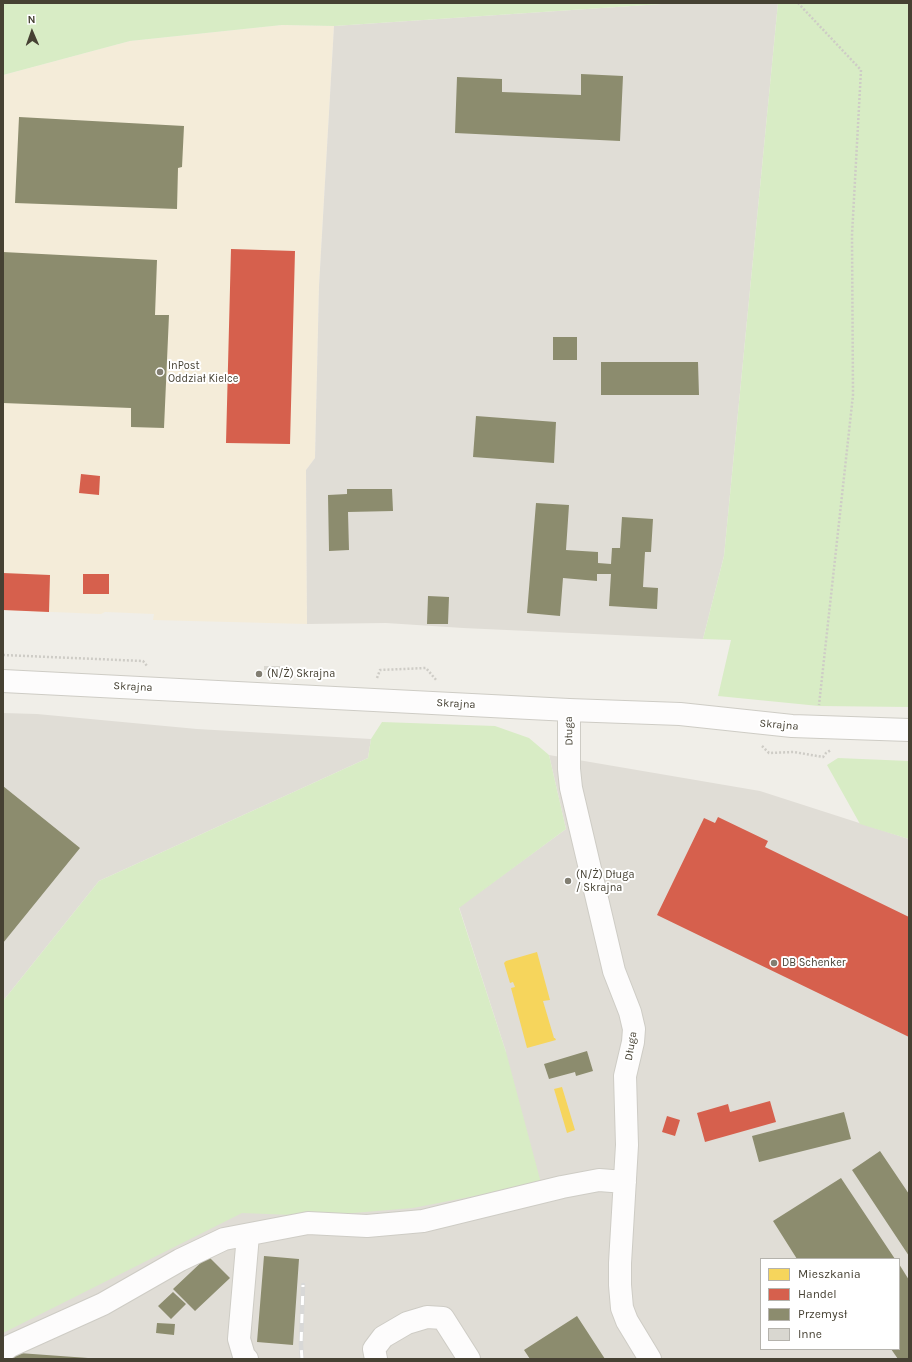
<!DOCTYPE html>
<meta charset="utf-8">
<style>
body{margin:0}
#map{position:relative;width:912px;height:1362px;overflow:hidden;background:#f0eee8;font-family:Karla,sans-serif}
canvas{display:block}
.frame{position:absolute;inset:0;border:4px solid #464133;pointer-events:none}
.legend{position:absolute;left:760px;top:1258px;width:140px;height:92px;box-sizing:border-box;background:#fff;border:1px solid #b5b3ad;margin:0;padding:5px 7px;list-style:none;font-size:12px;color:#464133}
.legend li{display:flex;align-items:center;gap:8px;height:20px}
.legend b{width:20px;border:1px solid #b5b3ad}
.north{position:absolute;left:12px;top:12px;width:40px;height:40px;-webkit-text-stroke:3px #fff;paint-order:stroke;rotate:358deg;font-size:11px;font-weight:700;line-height:16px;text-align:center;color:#464133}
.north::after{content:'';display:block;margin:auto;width:14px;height:18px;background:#464133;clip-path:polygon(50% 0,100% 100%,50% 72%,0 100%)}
</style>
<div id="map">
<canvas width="912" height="1362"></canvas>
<div class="frame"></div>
<ul class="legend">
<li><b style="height:11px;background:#f6d55c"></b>Mieszkania</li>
<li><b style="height:11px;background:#d6604d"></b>Handel</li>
<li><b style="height:11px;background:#8c8c6e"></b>Przemysł</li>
<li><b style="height:11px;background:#d9d7d0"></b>Inne</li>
</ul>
<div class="north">N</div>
</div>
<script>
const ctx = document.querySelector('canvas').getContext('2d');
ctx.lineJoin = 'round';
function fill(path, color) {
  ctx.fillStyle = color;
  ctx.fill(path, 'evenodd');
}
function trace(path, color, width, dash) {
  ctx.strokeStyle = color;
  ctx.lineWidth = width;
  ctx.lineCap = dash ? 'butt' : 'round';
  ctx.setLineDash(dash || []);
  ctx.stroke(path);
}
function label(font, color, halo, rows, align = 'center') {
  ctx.font = font + ' Karla,sans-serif';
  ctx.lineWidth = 4;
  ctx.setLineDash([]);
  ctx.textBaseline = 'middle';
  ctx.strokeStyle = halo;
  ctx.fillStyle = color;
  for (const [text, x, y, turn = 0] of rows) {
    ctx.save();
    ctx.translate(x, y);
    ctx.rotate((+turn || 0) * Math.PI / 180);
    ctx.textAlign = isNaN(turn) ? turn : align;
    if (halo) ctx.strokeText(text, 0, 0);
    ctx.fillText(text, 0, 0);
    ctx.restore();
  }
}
fill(new Path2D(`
 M282,25L334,26L319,286L315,458L306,470L307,624L153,620L154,614L105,612L101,614L3,610V75L130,41Z`), '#f4ecd9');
fill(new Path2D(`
 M676,3H778L724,556L703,639L463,628L386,623L307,624L306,470L315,458L319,286L334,26Z
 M3,713L37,714L197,729L371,739L368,758L99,881L3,1001Z
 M549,755L760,791L909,839V1359H3V1330L506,1052L459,907L566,829ZM761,1259H899V1349H761Z`), '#e0ddd6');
fill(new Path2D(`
 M3,3H676L334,26L282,25L130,41L3,75Z
 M778,3H909V707L819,706L718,696L731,640L703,639L724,556Z
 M382,722L495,726L529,738L549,755L566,829L459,908L506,1052L541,1183L413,1208L317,1216L242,1213L3,1333V1001L99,881L368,758L371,739Z
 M838,758L909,761V839L860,824L827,765Z`), '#d8ecc5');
fill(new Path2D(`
 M537,952L550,1000L543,1001L554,1038H555L556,1040L527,1048L511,988L515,987L513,982L510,983L504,963L506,961Z
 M562,1087L575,1130L567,1133L554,1089Z`), '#f6d55c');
fill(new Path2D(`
 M231,249L295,251L290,444L226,443Z
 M81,474L100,476L99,495L79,493Z
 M3,573L50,575L49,612L3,610Z
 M83,574H109V594H83Z
 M718,817L768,841L765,847L909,917V1037L657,915L704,818L715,823Z
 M770,1101L776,1122L705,1142L697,1113L728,1104L730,1112Z
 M667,1116L680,1120L675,1136L662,1132Z`), '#d6604d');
fill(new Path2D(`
 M581,74L623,76L620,141L455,133L457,77L502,79V92L581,95Z
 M19,117L184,126L182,167L178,168L177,209L15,203Z
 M3,252L157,260L155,315H169L164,428L131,427V408L3,403Z
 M553,337H577V360H553Z
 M601,362H698L699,395H601Z
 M476,416L556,422L554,463L473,457Z
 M347,489H392L393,511L348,512L349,550L329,551L328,495L347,494Z
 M536,503L569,505L566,550L598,552V563L611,564L612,548H620L622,517L653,519L651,552H645L643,587L658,588L657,609L609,606L611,574H597V581L563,578L560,616L527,613Z
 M428,596L449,597L448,624H427Z
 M3,786L80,848L3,943Z
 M587,1051L593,1071L576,1076L575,1072L549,1079L544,1064Z
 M844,1112L851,1139L759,1162L752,1136Z
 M880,1151L909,1194V1256L852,1170Z
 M841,1178L895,1259H797L773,1221Z
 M208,1256L230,1278L195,1311L173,1289Z
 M264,1256L299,1259L293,1345L257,1342Z
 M899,1264L909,1280V1359H898L891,1349H899Z
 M173,1292L186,1304L171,1319L158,1306Z
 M577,1316L605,1359H530L524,1350Z
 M157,1323L175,1324L174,1335L156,1333Z
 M5,1352L88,1358V1359H5Z`), '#8c8c6e');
fill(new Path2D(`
 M264,666H280V670H264Z`), '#d9d7d0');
const minor = new Path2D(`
 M3,681L569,710L680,714L792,726L909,730
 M569,710V769L571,788L614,971L630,1012L634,1029L633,1042L625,1076L627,1145L620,1263V1285L622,1308L627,1321L650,1359
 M3,1351L10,1346L103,1304L180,1260L224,1239L308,1223L367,1226L423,1221L562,1187L599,1180L625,1182
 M247,1359L244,1356L239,1339L248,1235
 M376,1359L374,1349L383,1337L407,1323L427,1317L443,1318L469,1359`);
trace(minor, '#ceccc5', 24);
trace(new Path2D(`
 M798,3L861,70L852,235L853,395L819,705
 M3,655L143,661L147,666
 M377,678L380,670L426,668L437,681
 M762,746L769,753L794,752L823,757L826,753L831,750`), '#ceccc6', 2.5, [2, 2]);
trace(minor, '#fdfcfc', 22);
const rail = new Path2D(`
 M302,1359L301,1345L303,1285`);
trace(rail, '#d8d8d7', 4.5);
trace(rail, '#fff', 3, [9]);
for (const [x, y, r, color] of [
 [160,372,4,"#827e72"],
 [259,674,4,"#827e72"],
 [568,881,4,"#827e72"],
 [774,963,4,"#827e72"]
]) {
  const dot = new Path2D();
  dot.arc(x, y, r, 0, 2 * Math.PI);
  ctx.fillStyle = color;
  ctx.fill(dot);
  trace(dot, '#fff', 1.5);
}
label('11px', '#464133', '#fff', [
 ["InPost",168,366],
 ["Oddział Kielce",168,379],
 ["(N/Ż) Skrajna",267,674],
 ["(N/Ż) Długa",576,875],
 ["/ Skrajna",576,888],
 ["DB Schenker",782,963]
], 'left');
label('11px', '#464133', '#fff', [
 ["Skrajna",133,687,3],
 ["Skrajna",456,704,3],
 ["Skrajna",779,725,5],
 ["Długa",569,731,-91],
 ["Długa",631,1046,-81]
]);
</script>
